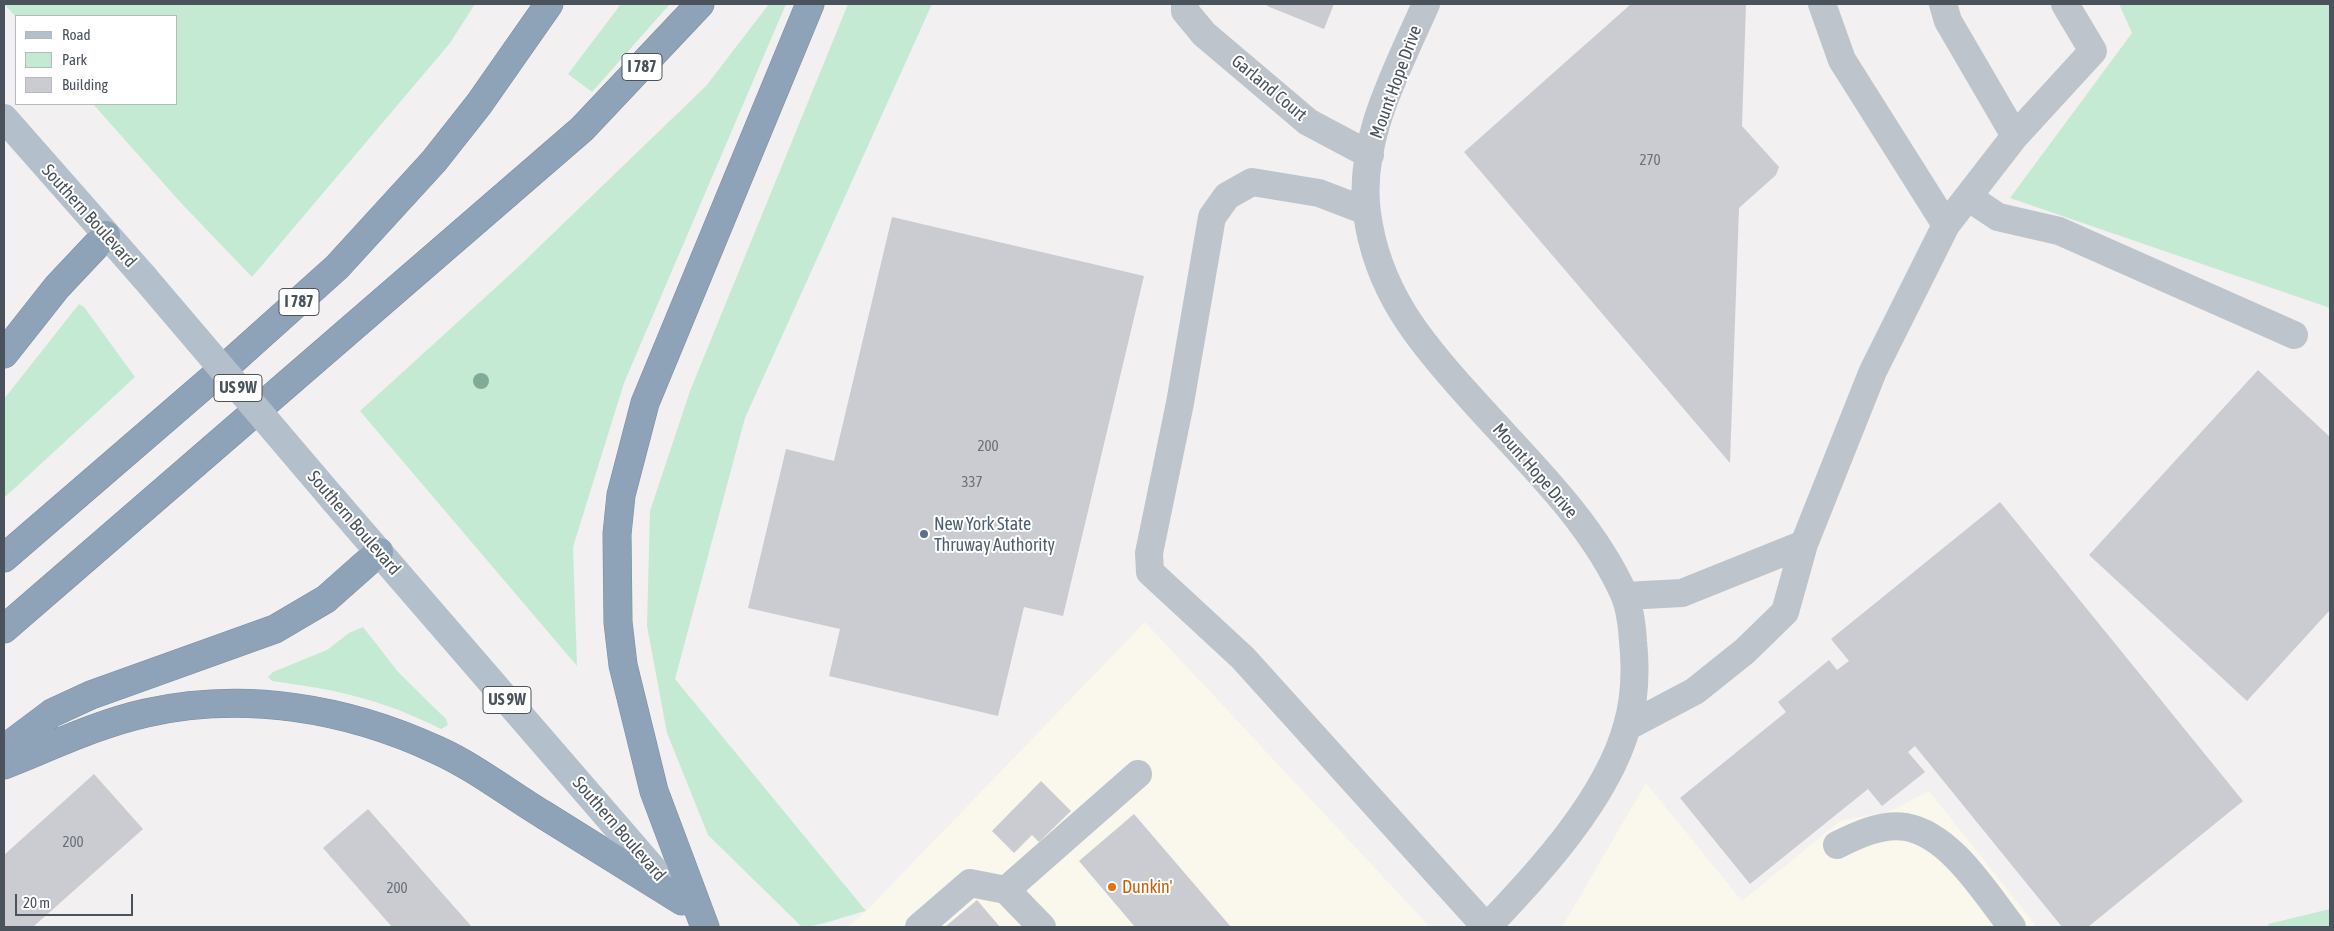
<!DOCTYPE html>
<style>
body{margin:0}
#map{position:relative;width:2334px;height:931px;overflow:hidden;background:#f2f0f0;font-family:"Asap Condensed",sans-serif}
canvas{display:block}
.frame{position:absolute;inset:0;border:5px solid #4a535b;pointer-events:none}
.legend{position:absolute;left:15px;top:15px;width:162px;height:90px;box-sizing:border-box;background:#fff;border:1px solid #b7babd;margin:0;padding:6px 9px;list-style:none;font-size:15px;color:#4a535b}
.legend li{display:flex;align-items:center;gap:10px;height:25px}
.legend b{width:25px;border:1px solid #b7babd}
.scale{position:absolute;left:15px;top:894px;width:118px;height:22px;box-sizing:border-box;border:2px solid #4a535b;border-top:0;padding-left:6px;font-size:15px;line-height:18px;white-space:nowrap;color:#4a535b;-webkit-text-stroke:4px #fff;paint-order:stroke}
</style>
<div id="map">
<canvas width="2334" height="931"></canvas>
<div class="frame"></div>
<ul class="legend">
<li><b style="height:6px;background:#b3bfcb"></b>Road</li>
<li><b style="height:14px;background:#c5ead4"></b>Park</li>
<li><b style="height:14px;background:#cbccd2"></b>Building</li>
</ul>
<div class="scale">20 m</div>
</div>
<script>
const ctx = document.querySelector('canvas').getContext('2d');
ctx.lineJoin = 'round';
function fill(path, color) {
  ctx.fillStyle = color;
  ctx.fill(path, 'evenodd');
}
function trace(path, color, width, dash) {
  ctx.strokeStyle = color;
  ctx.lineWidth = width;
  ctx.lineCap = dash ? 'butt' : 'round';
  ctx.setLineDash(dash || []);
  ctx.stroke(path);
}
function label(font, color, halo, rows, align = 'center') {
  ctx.font = font + ' "Asap Condensed",sans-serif';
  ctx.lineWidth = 4;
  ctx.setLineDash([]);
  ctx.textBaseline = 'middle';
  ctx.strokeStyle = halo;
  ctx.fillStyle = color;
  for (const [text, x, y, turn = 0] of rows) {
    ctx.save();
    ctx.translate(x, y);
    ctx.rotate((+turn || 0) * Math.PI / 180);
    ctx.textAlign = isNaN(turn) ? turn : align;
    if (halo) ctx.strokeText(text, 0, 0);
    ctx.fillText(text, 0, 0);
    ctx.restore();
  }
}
fill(new Path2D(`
 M1145,622L1430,927H848L866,911Z
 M1646,783L1742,901L1840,821L1890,811L1929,791L2037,927H1562Z`), '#faf7ec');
fill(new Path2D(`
 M4,4H475L450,43L252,277L181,203L93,104H176V16L16,17Z
 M621,4H670L592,92L568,74Z
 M769,4H786L624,383L573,547L577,666L360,411L515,270L706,86Z
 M848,4H932L745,418L675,679L866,911C848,915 818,927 802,927L708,835L667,733L647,626L650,511L690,391Z
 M2119,4H2330V308L2010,198L2132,33Z
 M79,304L84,307L135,377L4,498V399Z
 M363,627L399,673L446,719L448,725L441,729C381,699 338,690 272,681L268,677L273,672L327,650L349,633Z
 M2330,909V927H2269L2268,924Z`), '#c5ead4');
fill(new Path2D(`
 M1268,4H1334L1324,29L1267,6Z
 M1631,4H1746L1742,126L1779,167L1776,175L1739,208L1730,463L1464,152Z
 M892,217L1144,276L1063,616L1024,607L998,716L829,676L840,629L748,608L786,449L834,461Z
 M2258,370L2330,437V610L2247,701L2089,555Z
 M2000,502L2243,801L2088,927H2062L1915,746L1908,752L1925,772L1882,806L1868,789L1750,884L1680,798L1786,712L1778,702L1829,660L1837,670L1849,661L1831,639Z
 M94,774L143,829L33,927H4V855Z
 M1041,781L1071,811L1039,842L1032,835L1014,853L992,831Z
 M368,809L472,927H392L323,848Z
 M1134,814L1231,927H1135L1079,861Z
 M977,900L1000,927H945Z`), '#cbccd2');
const highway = new Path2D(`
 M4,354L57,287L106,235
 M4,558L230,363L337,267L434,161L479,104L549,4
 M4,629L582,129L700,4
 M4,749L52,713L91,695L275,629L326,599L379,552
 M4,765C50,747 97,724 146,713C244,691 347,708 437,750C475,767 509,794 544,815C590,844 636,872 682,901
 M705,927L654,791L623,665L618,622L617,534L621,495L645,403L810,4`);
trace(highway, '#7a8da4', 29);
trace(new Path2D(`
 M1185,4V11L1204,34L1308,122L1370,155
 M1426,4C1398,68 1357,141 1367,213C1377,290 1419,341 1469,396C1524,458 1590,518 1624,594C1630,608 1632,626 1633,641C1636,670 1635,699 1627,726C1607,799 1538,874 1487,927
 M1822,4L1842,60L1946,225
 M1943,4L1948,21L2015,136
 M1968,197L1998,217L2059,231L2294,335
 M1366,211L1319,193L1252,182L1227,196L1212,217L1180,403L1149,553L1150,572L1243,658L1486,927
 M1625,596L1682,593L1804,544
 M1627,727L1695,691L1745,651L1785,612L1804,544L1873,371L1946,225L2015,136L2093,51L2065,4
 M1837,845C1857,835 1882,823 1906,827C1951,835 1986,894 2012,927
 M1006,890L1138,774
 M919,927L970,883L1006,890L1042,927`), '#bec4cb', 28);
trace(new Path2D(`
 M4,118L144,277
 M333,499L673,892`), '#b3bfcb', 28);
trace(highway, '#8ea2b8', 28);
trace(new Path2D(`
 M144,277L333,499`), '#b3bfcb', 28);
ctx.fillStyle = '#80ac97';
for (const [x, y] of [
 [481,381]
]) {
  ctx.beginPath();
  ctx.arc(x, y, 8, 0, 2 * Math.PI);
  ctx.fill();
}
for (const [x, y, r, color] of [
 [924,534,5,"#5c6f8a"],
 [1112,887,5,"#e8710a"]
]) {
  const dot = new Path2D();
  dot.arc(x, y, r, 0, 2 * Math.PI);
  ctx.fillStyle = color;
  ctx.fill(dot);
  trace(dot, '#fff', 2);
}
label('15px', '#6a7179', null, [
 ["270",1650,160],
 ["200",988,446],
 ["337",972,482],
 ["200",73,842],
 ["200",397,888]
]);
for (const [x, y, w] of [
 [642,67,40],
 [299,302,40],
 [238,388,48],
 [507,700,48]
]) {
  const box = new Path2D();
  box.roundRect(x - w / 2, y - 13.5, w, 27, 4);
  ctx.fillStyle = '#fff';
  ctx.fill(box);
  trace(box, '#4a535b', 1);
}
label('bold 16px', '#4a535b', null, [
 ["I 787",642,67],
 ["I 787",299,302],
 ["US 9W",238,388],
 ["US 9W",507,700]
]);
label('18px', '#4a535b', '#fff', [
 ["Mount Hope Drive",1396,82,-70],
 ["Garland Court",1269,88,40],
 ["Southern Boulevard",89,216,48],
 ["Mount Hope Drive",1535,471,49],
 ["Southern Boulevard",354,523,49],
 ["Southern Boulevard",619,829,49]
]);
label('18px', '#4e5e75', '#fff', [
 ["New York State",934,524],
 ["Thruway Authority",934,545]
], 'left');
label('18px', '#c56008', '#fff', [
 ["Dunkin'",1122,887]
], 'left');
</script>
